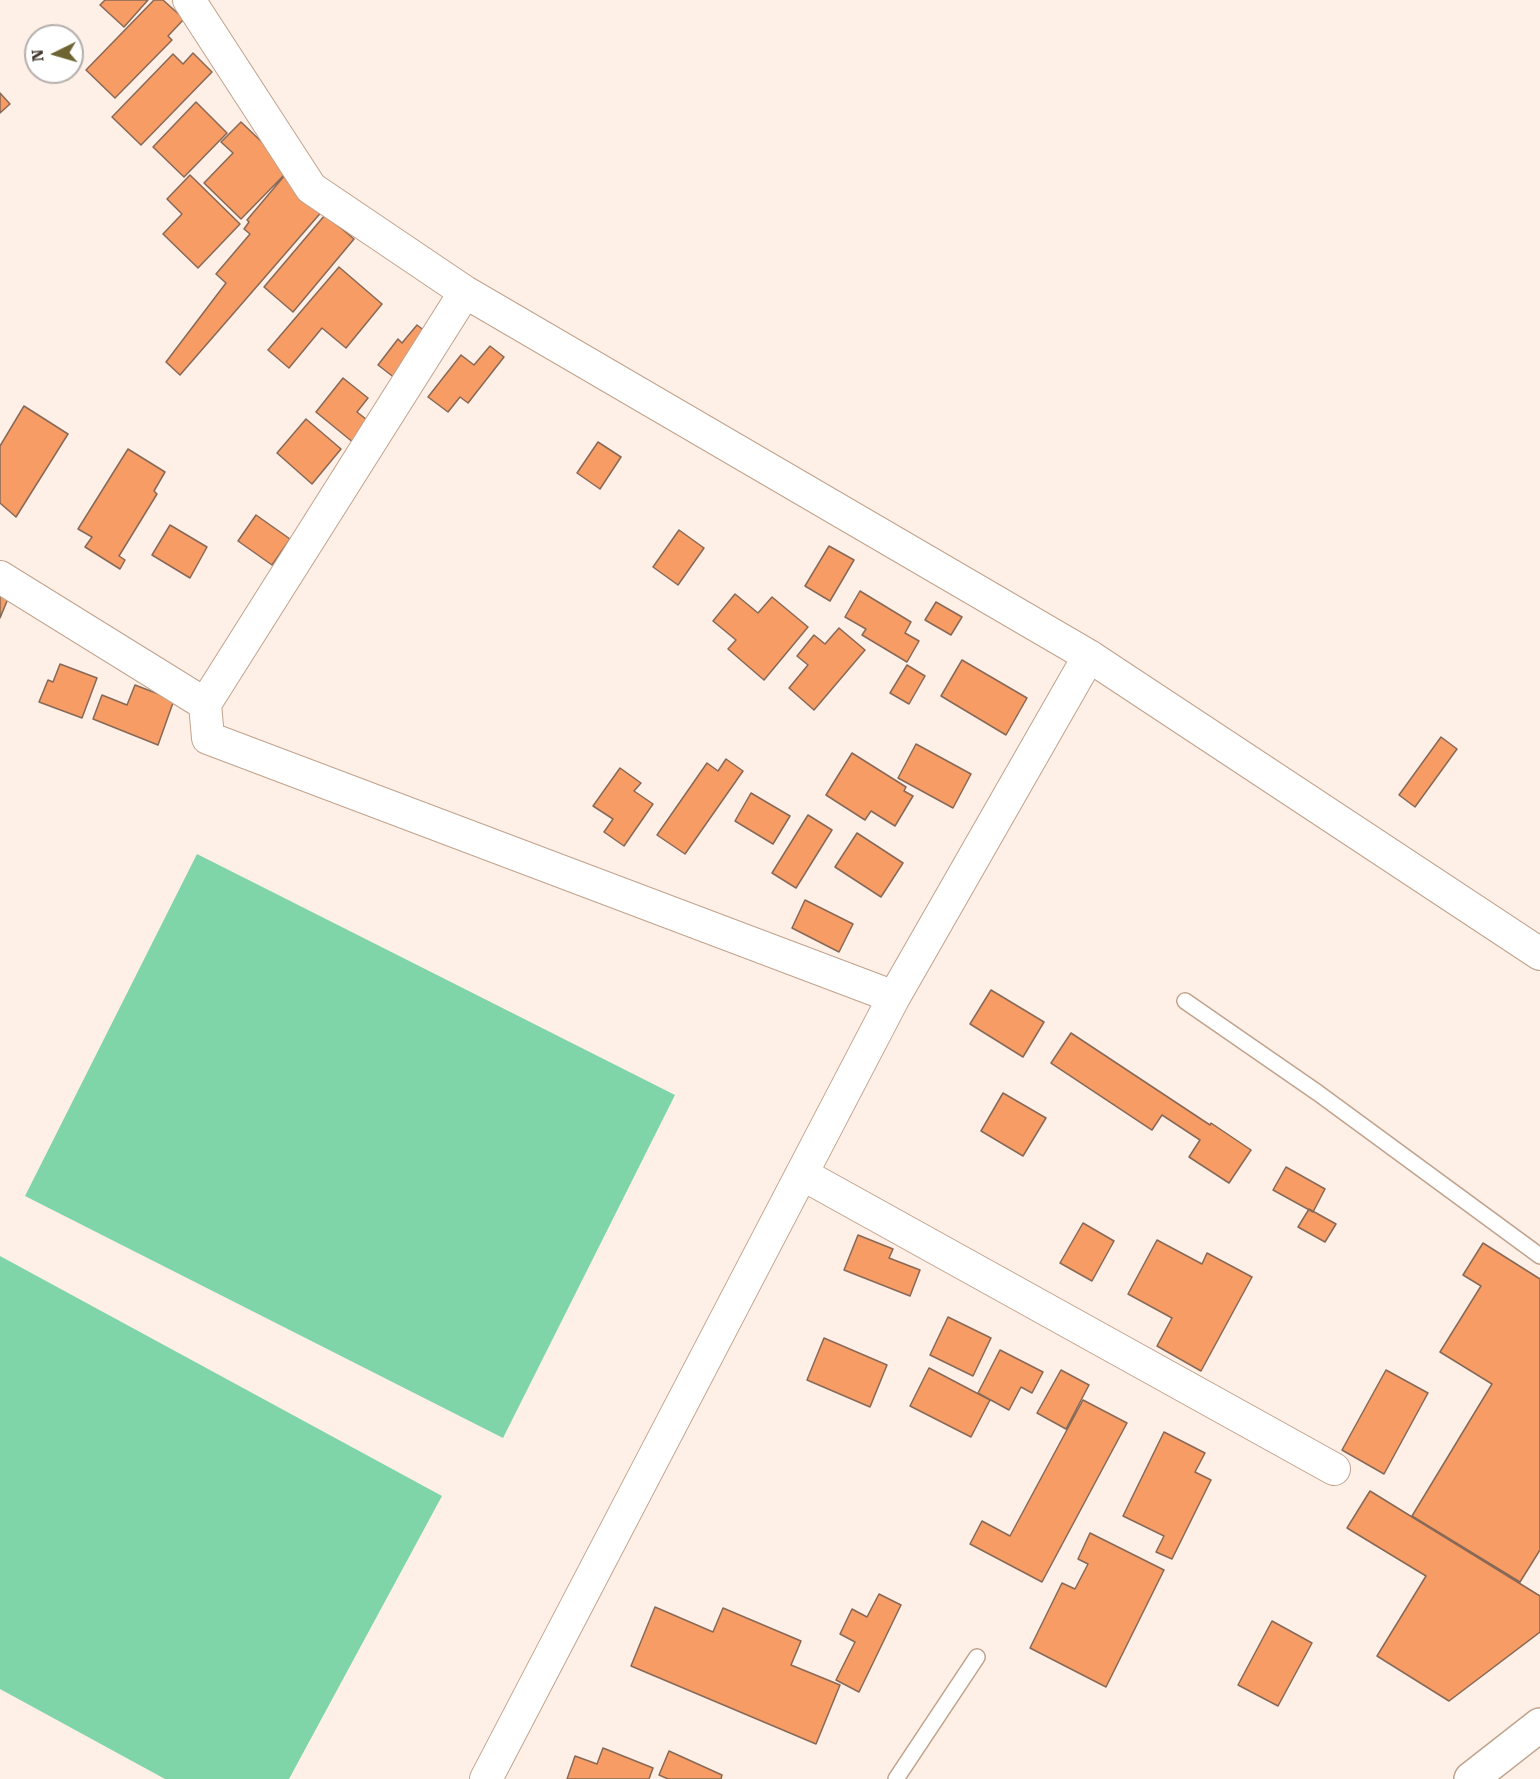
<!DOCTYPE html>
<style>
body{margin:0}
#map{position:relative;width:1540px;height:1779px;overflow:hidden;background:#fef0e7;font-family:"Roboto Serif",serif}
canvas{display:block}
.north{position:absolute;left:24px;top:24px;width:60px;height:60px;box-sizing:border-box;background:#fff;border:2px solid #b5afac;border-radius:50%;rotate:265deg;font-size:16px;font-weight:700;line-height:24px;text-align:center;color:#45382f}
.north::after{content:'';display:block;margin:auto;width:21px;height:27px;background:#6d6431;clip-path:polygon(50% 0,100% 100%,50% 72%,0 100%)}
</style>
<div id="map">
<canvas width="1540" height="1779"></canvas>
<div class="north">N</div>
</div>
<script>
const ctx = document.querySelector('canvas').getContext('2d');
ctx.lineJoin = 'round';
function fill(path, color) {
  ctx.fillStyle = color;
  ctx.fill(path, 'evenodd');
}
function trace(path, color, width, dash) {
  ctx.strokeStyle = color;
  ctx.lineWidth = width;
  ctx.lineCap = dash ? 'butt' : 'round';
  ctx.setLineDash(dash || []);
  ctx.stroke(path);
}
fill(new Path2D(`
 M197,854L675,1095L503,1438L25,1196Z
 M0,1256L442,1496L289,1779H165L0,1689Z`), '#7fd5a7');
const building = new Path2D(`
 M105,0H148L124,27L100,5Z
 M154,0H163L184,19L168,36L172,40L115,98L86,70Z
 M193,53L212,72L141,145L112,117L173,54L183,64Z
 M0,93L10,104L0,113Z
 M196,102L227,133L184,177L153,147Z
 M241,122L290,169L241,219L204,183L233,153L221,142Z
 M190,175L240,224L198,268L163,234L182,214L167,199Z
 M285,175L324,209L180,375L166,362L226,283L216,274L250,234L244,229L249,222L247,220Z
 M325,215L354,239L293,312L264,287Z
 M339,267L382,304L346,348L322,328L289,368L268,350Z
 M417,325L434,338L400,382L378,365L398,339L402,343Z
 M490,346L504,357L468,403L460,397L448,412L428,397L461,355L474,365Z
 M343,378L368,398L357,412L376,427L360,448L316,412Z
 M24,406L68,434L16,517L0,503V446Z
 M306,419L341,449L312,484L277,453Z
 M598,442L621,457L600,489L577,473Z
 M128,449L165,472L154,491L157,494L119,556L125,560L120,569L85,547L92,537L78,529Z
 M256,515L290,539L272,565L238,541Z
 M170,525L207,547L190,578L152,555Z
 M679,530L704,548L678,585L653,567Z
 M829,546L854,560L830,601L805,586Z
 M0,590L10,594L0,618Z
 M860,591L911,622L905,633L919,641L907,662L862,635L866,629L845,617Z
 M735,594L758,613L772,597L808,627L764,680L728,649L736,640L713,621Z
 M936,602L962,617L951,635L925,620Z
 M839,628L865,650L814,710L789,688L808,665L797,656L814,635L825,644Z
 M962,660L1027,698L1006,735L941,696Z
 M60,664L97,678L82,718L39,702L48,680L53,682Z
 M907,665L925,676L909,704L890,693Z
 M135,685L174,700L158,745L93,719L102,695L127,705Z
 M1441,737L1457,749L1415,807L1399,795Z
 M916,744L971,774L953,808L898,778Z
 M852,753L906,787L904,791L913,796L895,826L871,811L865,820L826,795Z
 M726,759L743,771L685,854L657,835L707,763L718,771Z
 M620,768L641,783L634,791L653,804L624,846L604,832L613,819L593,806Z
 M751,793L790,816L773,844L735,821Z
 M808,815L832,830L796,888L772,873Z
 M857,833L903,863L881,897L835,867Z
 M805,900L853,924L839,952L792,928Z
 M991,990L1044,1022L1023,1057L970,1024Z
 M1071,1033L1210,1125L1211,1123L1251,1150L1229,1183L1189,1157L1200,1140L1162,1115L1152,1130L1051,1063Z
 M1003,1093L1046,1118L1023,1156L981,1131Z
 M1286,1167L1325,1189L1313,1212L1273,1190Z
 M1309,1209L1336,1224L1325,1242L1298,1227Z
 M1083,1223L1114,1241L1092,1281L1060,1263Z
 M858,1235L893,1249L889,1258L920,1270L910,1296L844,1270Z
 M1157,1240L1202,1264L1207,1253L1252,1277L1201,1371L1157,1346L1172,1318L1128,1294Z
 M1483,1243L1540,1279V1550L1520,1582L1412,1516L1492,1384L1440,1352L1481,1286L1463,1275Z
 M948,1317L991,1338L973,1376L930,1355Z
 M824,1338L887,1365L870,1407L807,1380Z
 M1000,1350L1043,1372L1032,1393L1021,1387L1009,1410L978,1393Z
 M929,1368L990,1400L971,1437L910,1406Z
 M1061,1370L1089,1385L1066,1429L1037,1413Z
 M1386,1370L1428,1393L1384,1474L1342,1450Z
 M1083,1400L1127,1423L1042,1582L970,1544L982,1521L1010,1536Z
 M1164,1432L1205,1453L1195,1472L1211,1480L1172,1559L1156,1552L1164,1536L1123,1516Z
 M1370,1491L1540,1596V1632L1449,1701L1377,1656L1426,1576L1347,1528Z
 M1090,1533L1164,1570L1106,1687L1030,1648L1062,1583L1075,1589L1088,1564L1078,1559Z
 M879,1594L901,1605L859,1692L836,1680L855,1642L840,1634L852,1609L867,1617Z
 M655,1607L713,1632L723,1608L801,1641L791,1665L840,1685L816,1744L631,1666Z
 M1272,1621L1312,1643L1278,1706L1238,1685Z
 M603,1748L653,1768L649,1779H567L575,1756L597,1764Z
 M669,1751L722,1775L721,1779H668L659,1775Z`);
fill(building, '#f69c64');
trace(building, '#886957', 1.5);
const lane = new Path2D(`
 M1185,1001L1318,1093L1540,1256
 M896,1779L977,1657`);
const street = new Path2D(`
 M189,0L311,188L465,292L1089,656L1540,954
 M465,292L205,704L208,738L894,997
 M0,577L205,704
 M802,1174L1334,1469
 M486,1779L894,997L1089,656`);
const highway = new Path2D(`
 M1471,1779L1540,1725`);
trace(lane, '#c1a28c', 18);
trace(street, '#c1a28c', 34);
trace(highway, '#c1a28c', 36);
trace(lane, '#fff', 15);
trace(street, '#fff', 32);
trace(highway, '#fff', 33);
</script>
